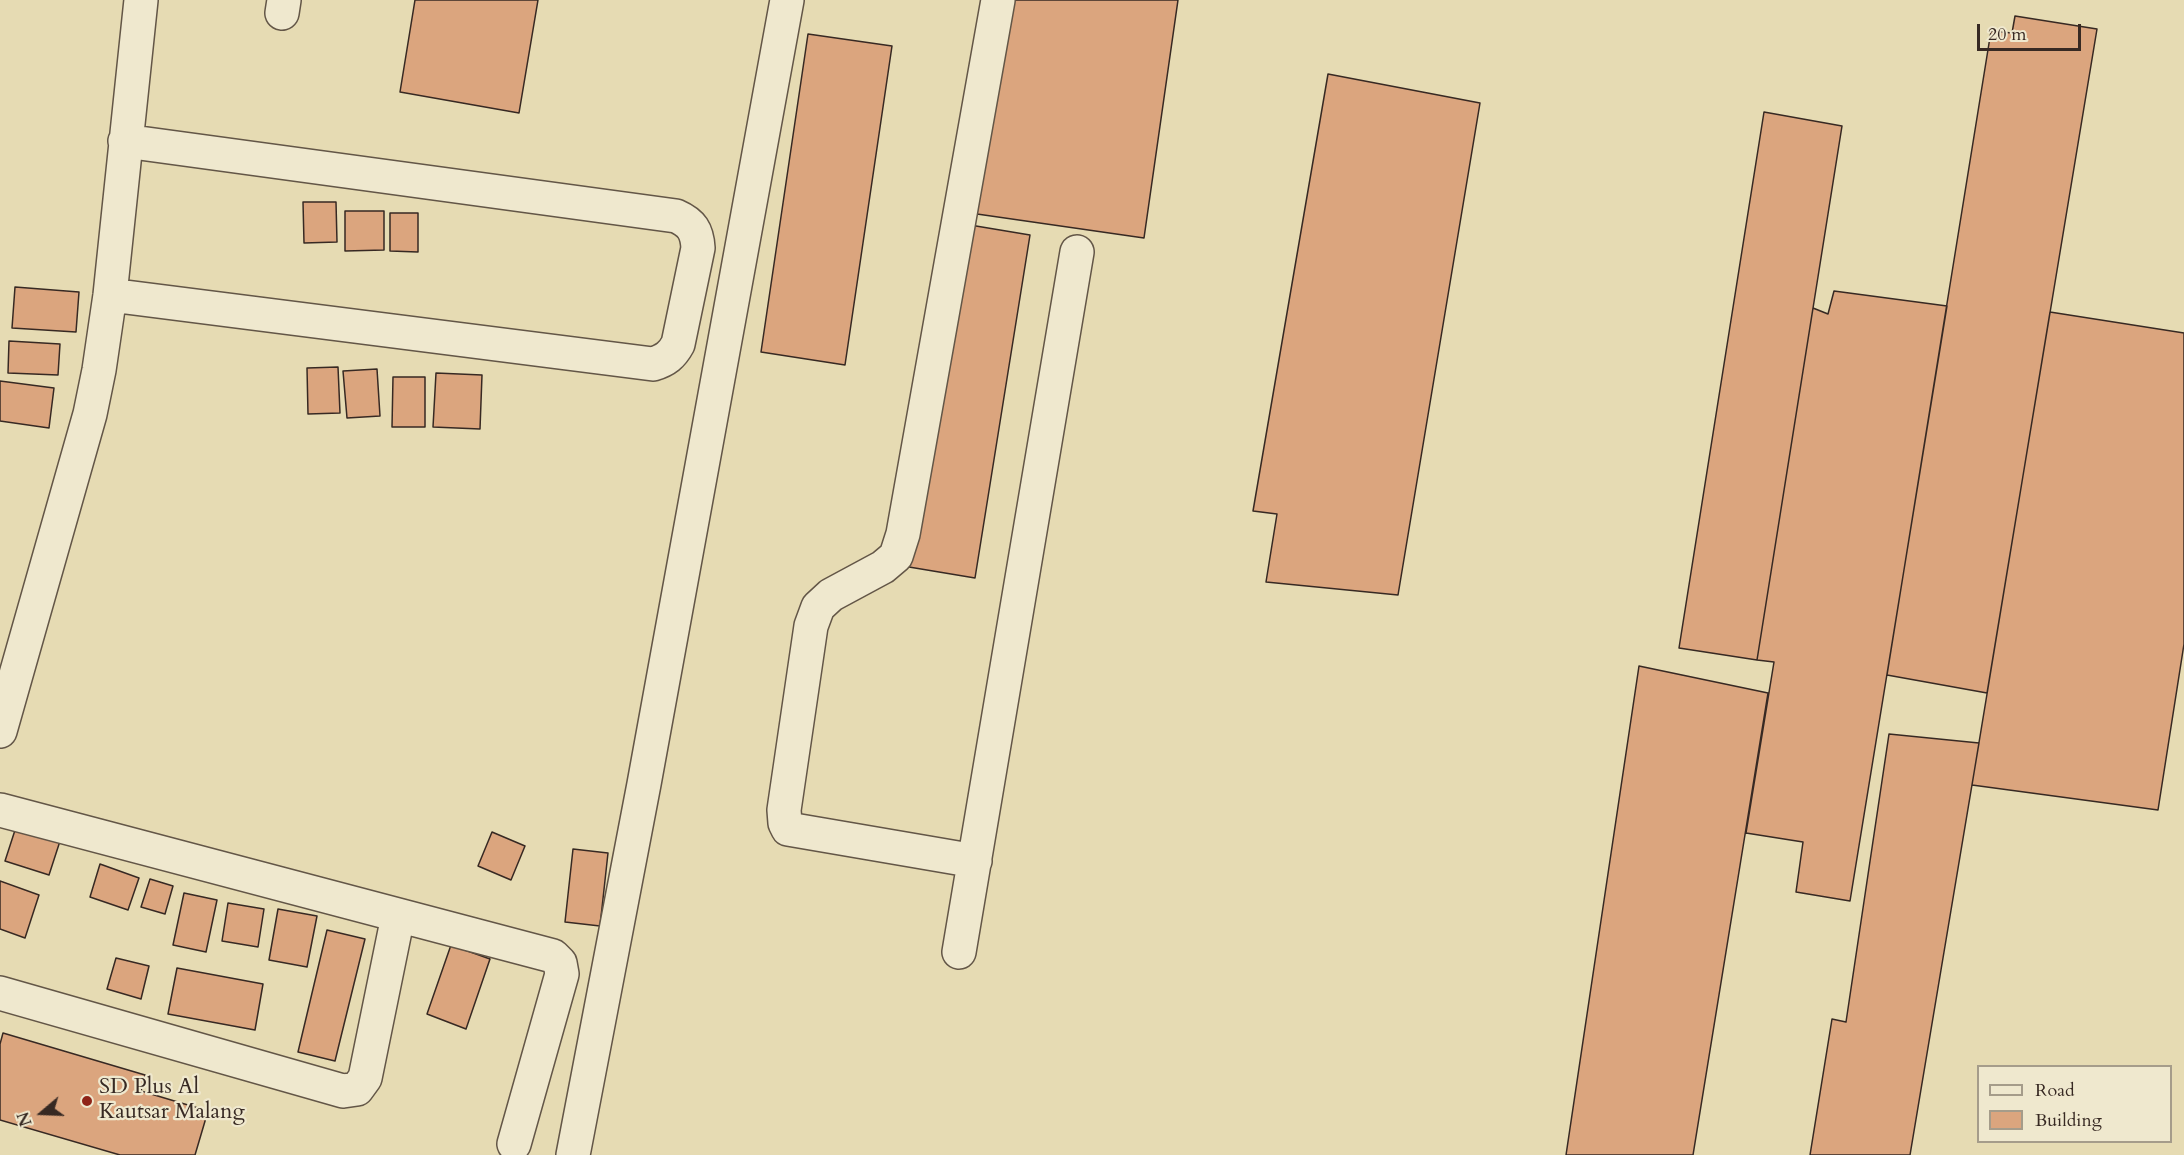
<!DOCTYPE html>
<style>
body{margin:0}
#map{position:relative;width:2184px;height:1155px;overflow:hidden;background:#e6dbb3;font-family:Cardo,serif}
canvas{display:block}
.legend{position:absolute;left:1977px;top:1065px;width:195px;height:78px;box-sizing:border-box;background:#efe8ce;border:2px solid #a59c8a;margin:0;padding:8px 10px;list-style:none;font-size:18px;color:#372923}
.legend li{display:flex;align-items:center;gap:12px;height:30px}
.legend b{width:30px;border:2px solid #a59c8a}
.north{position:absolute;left:12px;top:1083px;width:60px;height:60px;-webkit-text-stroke:4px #efe8ce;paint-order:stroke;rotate:251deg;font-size:16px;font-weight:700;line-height:24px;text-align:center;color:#372923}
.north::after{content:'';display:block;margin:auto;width:21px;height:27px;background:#372923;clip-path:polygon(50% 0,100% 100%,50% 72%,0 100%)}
.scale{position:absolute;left:1977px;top:24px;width:104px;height:27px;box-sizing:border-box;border:3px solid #372923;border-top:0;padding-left:8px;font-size:18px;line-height:21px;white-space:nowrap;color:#372923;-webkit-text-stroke:4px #efe8ce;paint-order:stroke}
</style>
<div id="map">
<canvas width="2184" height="1155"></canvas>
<ul class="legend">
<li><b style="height:8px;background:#efe8ce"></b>Road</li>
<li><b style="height:16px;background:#dba57e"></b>Building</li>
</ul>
<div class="north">N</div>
<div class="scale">20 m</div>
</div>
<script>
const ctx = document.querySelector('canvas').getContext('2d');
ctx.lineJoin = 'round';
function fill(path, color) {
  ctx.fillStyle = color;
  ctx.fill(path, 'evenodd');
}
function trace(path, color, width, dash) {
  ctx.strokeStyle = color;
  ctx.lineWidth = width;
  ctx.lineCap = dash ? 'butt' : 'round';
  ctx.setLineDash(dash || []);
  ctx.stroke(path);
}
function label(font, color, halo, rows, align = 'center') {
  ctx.font = font + ' Cardo,serif';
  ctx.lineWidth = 4.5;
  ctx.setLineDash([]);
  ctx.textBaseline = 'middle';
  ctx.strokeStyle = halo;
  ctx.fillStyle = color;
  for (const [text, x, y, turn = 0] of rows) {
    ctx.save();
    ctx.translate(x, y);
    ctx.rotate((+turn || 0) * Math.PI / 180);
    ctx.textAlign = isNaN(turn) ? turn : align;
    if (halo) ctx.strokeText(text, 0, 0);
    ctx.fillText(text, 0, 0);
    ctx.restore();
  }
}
const building = new Path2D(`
 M415,0H538L519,113L400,92Z
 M1007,0H1178L1144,238L977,214Z
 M2015,16L2097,29L1987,693L1887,675L1991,31L2012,33Z
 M808,34L892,46L845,365L761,352Z
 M1328,74L1480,103L1398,595L1266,582L1277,514L1253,511Z
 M1764,112L1842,126L1757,660L1679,648Z
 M303,202H336L337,242L304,243Z
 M345,211H384V250L345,251Z
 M390,213H418V252L390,251Z
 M964,224L1030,235L975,578L909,567Z
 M15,287L79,292L76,332L12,328Z
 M1834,291L1947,306L1850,901L1796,892L1803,842L1746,833L1774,662L1757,660L1813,308L1828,314Z
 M2050,312L2184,333V644L2158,810L1972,785Z
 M9,341L60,344L58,375L8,373Z
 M338,367L340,413L308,414L307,368Z
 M377,369L380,416L347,418L343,371Z
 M436,373L482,375L480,429L433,427Z
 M393,377H425V427H392Z
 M0,381L54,388L49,428L0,421Z
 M1639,666L1768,693L1693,1155H1566Z
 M1889,734L1979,743L1910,1155H1810L1832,1019L1846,1022Z
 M17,824L61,838L49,875L5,861Z
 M492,832L525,846L511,880L478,866Z
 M573,849L608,853L600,926L565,922Z
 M100,864L139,878L128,910L90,897Z
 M150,879L173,886L165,914L141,907Z
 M0,881L39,895L25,938L0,929Z
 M184,893L217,900L206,952L173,945Z
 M228,903L264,909L258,947L222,941Z
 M278,909L317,916L307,967L269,960Z
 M327,930L365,939L335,1061L298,1052Z
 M451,945L490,959L466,1029L427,1014Z
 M116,958L149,966L141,999L107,989Z
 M177,968L263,984L255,1030L168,1014Z
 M3,1033L145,1075L141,1091L208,1111L195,1155H120L0,1120V1044Z`);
fill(building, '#dba57e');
trace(building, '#372923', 1.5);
const street = new Path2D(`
 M282,13L284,0
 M110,295L653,364C666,360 672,355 678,344L698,248C697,231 692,223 676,216L125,141
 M0,731L90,414L99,370L110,295L141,0
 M0,810L553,956L560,963L562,974L514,1144
 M975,861L788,829L785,823L784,810L811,626L818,607L831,595L883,567L896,556L903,534L998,0
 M959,952L1077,252
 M0,993L343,1091L357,1089L365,1078L398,916
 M573,1155L644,784L787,0`);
trace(street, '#635647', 36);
trace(street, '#efe8ce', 33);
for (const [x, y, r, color] of [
 [87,1101,6,"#8f2418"]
]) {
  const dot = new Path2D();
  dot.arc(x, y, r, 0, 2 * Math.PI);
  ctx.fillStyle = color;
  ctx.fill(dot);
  trace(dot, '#efe8ce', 2);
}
label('22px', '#372923', '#efe8ce', [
 ["SD Plus Al",99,1088],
 ["Kautsar Malang",99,1113]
], 'left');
</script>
